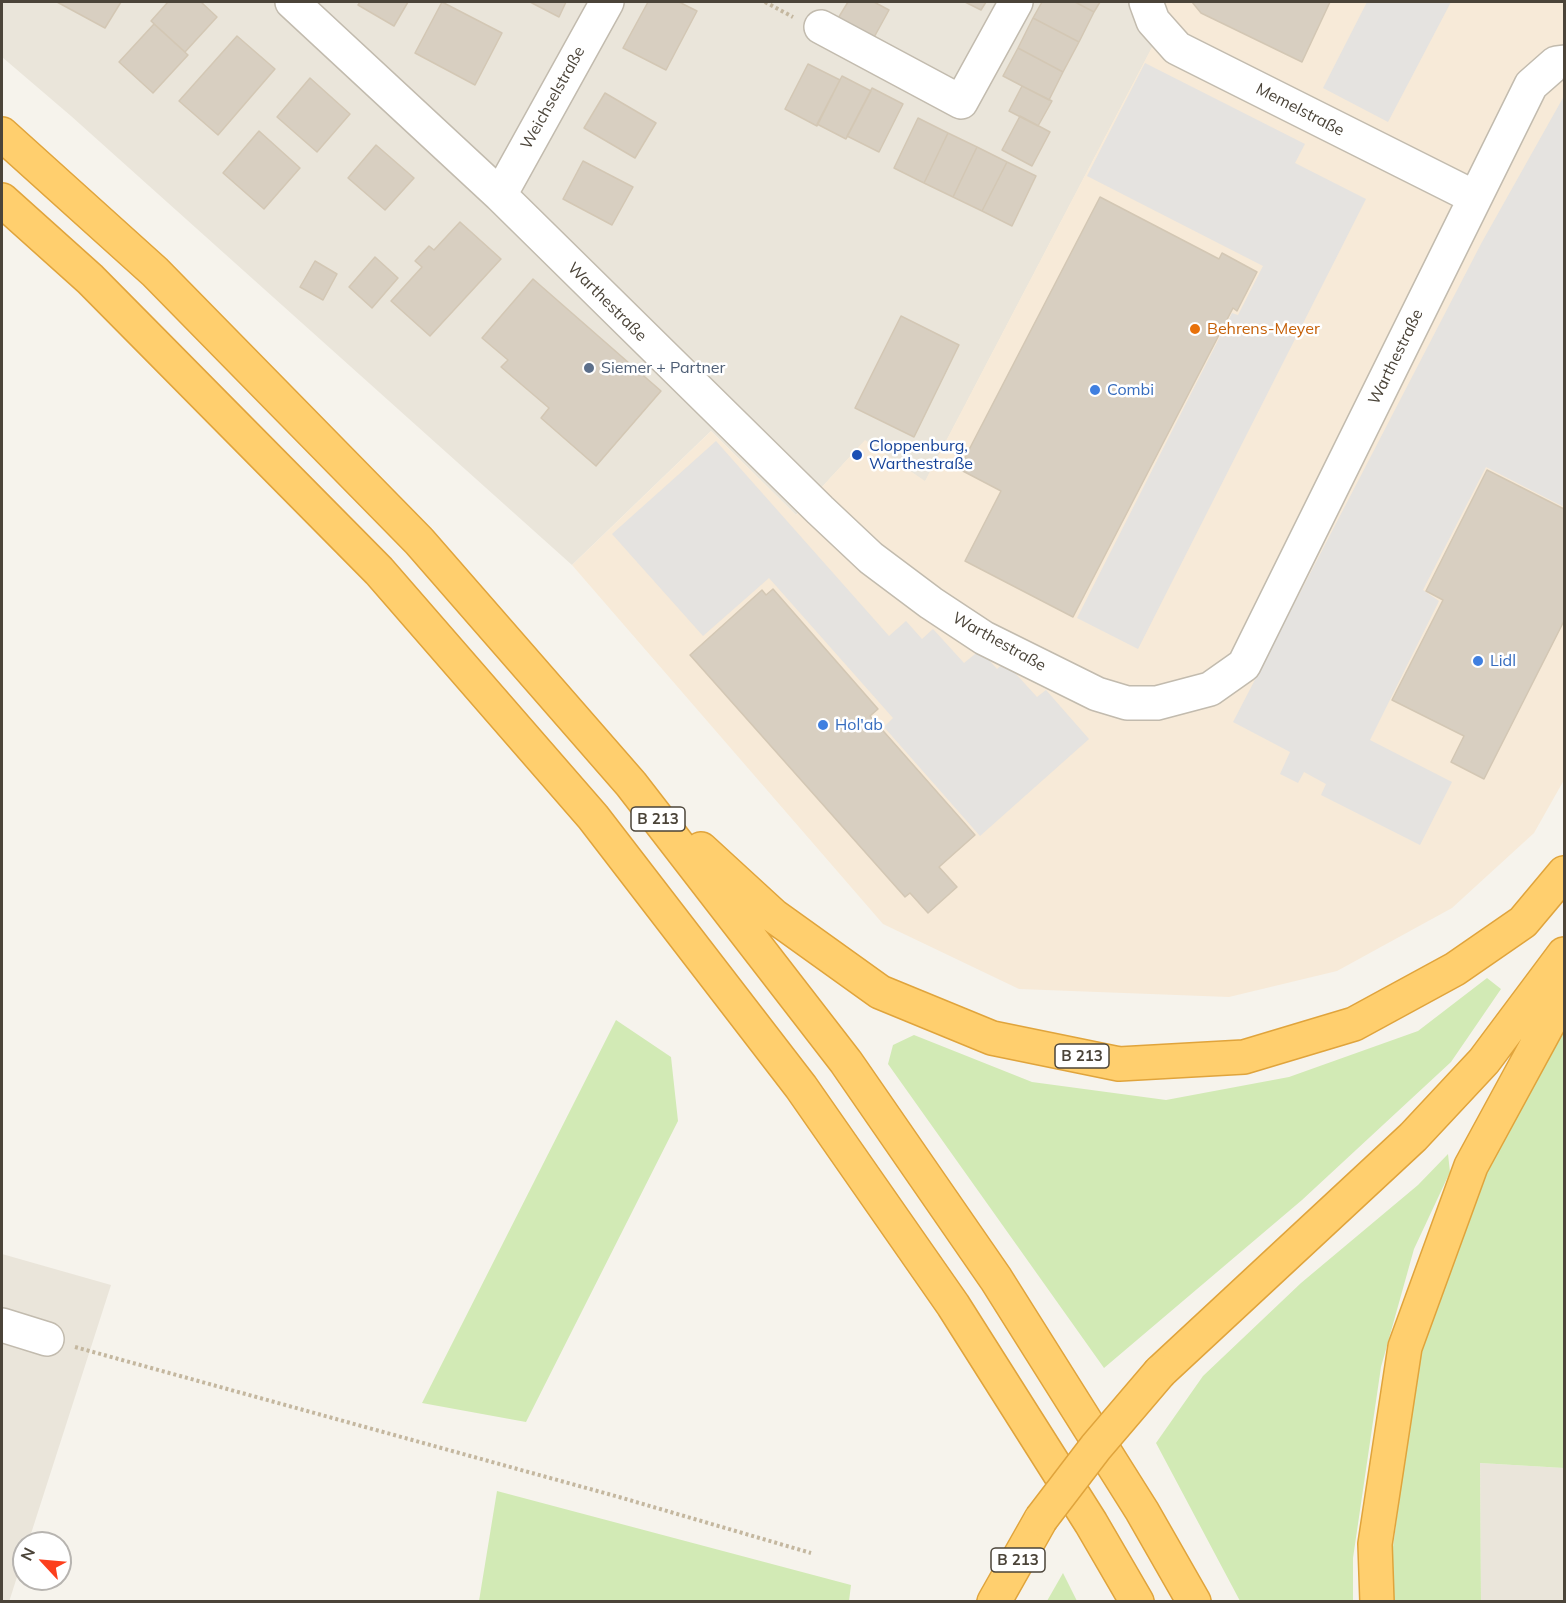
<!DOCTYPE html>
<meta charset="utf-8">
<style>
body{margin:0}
#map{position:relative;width:1566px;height:1603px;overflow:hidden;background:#f6f3ec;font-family:Mulish,sans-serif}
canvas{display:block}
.frame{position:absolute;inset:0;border:3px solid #4b4439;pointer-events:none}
.north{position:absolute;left:12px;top:1531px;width:60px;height:60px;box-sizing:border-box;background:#fff;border:2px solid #b7b4b0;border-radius:50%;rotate:296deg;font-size:16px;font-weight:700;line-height:24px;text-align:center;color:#4b4439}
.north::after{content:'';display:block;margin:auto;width:21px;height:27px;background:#fc3f1d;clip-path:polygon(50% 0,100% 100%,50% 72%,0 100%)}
</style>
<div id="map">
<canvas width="1566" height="1603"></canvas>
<div class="frame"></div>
<div class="north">N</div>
</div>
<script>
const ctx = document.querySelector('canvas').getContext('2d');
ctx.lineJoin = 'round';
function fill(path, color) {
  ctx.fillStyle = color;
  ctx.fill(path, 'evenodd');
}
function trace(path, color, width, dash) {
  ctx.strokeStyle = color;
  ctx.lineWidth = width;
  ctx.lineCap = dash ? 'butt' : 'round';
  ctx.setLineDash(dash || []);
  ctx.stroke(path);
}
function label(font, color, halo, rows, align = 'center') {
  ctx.font = font + ' Mulish,sans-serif';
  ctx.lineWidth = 5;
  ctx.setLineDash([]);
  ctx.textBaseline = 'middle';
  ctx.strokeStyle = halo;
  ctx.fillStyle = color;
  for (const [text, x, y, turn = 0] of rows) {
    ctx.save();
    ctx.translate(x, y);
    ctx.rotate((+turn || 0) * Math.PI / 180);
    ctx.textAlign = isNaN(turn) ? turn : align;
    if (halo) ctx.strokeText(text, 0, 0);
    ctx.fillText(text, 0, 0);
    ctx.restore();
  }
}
fill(new Path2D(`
 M2,2H1157L1164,25L925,482L865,441L796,515L711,431L572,565L71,116L2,57Z
 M2,1254L111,1285L28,1543H24V1555L9,1602L2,1601Z
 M1480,1463L1564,1468V1601H1481Z`), '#eae5da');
fill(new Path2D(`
 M1157,2H1564V780L1534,833L1452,908L1337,971L1229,997L1019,989L883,924L572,565L711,431L796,515L865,440L925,481L1163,26Z`), '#f7ead8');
fill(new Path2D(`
 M1487,978L1501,989L1451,1062L1302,1200L1104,1368L888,1064L893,1045L914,1035L1032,1082L1166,1100L1289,1077L1418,1031Z
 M616,1020L671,1057L678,1121L526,1422L422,1403Z
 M1564,1023V1468L1480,1463L1481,1601L1393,1602L1392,1554L1418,1361L1482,1175Z
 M1448,1154L1450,1172L1414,1249L1381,1367L1353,1558V1601H1240L1156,1443L1203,1376L1301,1283L1418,1185Z
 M497,1491L851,1585L849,1601H479Z
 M1063,1573L1077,1601H1047Z`), '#d2eab5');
fill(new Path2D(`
 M1367,2H1451L1388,122L1323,88Z
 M1145,63L1305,144L1295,163L1366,199L1138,649L1077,618L1232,313L1238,315L1263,266L1087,176Z
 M1564,96V507L1486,467L1423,590L1439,601L1370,740L1452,782L1420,845L1321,795L1326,784L1304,772L1298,783L1280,774L1290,752L1233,722L1482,242Z
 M716,441L889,636L906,621L922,639L933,629L964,663L980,650L997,669L1005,662L1037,697L1046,690L1089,739L980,836L884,727L893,718L769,578L703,636L612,534Z`), '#e5e3e0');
const building = new Path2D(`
 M57,2H121L105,28Z
 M168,2H201L217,17L185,52L151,21Z
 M360,2H408L394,26L358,5Z
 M442,2L502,33L475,85L415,53Z
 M530,2H566L559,17Z
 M648,2H679L697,11L666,70L623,48Z
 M848,2H874L889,10L872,41L837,20Z
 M965,2H986L981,10Z
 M1042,2H1075L1094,12L1079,42L1033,18Z
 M1075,2H1100L1094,12Z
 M1192,2H1330L1302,62L1201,13Z
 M1033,18L1079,42L1063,72L1018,48Z
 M154,24L188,55L153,93L119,62Z
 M237,36L275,69L218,135L179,101Z
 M1018,48L1063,72L1049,100L1003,76Z
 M808,64L840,80L817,126L785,109Z
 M842,76L871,91L846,139L817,124Z
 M310,78L350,114L317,152L277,117Z
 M1022,86L1052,101L1038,126L1009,111Z
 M872,88L903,104L879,152L847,136Z
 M605,93L656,123L635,158L584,128Z
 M1020,116L1050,132L1032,166L1002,150Z
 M918,118L948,133L924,183L894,168Z
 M259,131L300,168L264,209L223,173Z
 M948,133L977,147L953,197L924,183Z
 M376,145L414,178L385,210L348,178Z
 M977,147L1007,162L982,211L953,197Z
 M583,161L633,187L612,225L563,199Z
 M1007,162L1036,176L1012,226L982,211Z
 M1100,197L1219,259L1222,253L1257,272L1237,311L1233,308L1073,617L965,561L1001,491L959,469Z
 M460,222L501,259L430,336L391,301L422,267L415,261L429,246L434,250Z
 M375,257L398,278L372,308L349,287Z
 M315,261L337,274L323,300L300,287Z
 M533,279L661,391L596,466L541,418L549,408L501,367L508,360L482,338Z
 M901,316L959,345L914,437L855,408Z
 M1487,470L1564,509V621L1484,779L1451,762L1464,736L1392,700L1443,600L1426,591Z
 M773,589L878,709L870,716L975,835L939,867L957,887L928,913L910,893L905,897L690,655L762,590L766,595Z`);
fill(building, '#d8cfc1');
trace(building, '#d3c7b4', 1.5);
const minor = new Path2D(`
 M292,2L500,195L820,510L871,558L931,603L984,638L1097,694L1127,703H1157L1210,689L1244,665L1531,85L1556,63L1564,62
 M1146,2L1153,21L1177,48L1474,197
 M821,27L961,102L1016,2
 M500,195L607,2
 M2,1325L47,1339`);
const highway = new Path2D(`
 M2,134L155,272L419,541L631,784L846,1062L996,1279L1142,1511L1194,1602
 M2,200L90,279L379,571L593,817L801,1087L953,1305L1091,1523L1137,1602
 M701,849L774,916L880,992L992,1038L1119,1064L1244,1057L1354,1024L1455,969L1523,922L1564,873
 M1160,1372L1413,1137L1484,1061L1564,954
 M994,1602L1041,1519
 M1377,1602L1375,1544L1405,1347L1471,1166L1564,995`);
trace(minor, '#c2bbae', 36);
trace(highway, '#e0a43c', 36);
trace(new Path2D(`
 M765,2L793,17
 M75,1347L619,1497L811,1553`), '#c4b79f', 4, [3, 3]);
trace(minor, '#fff', 33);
trace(highway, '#ffcf6e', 33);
const highwayBridge = new Path2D(`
 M1041,1519L1096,1447L1160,1372`);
trace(highwayBridge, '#e0a43c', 36, []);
trace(highwayBridge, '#ffcf6e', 33);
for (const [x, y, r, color] of [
 [1195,329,6,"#e8710a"],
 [589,368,6,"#5c6f8a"],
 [1095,390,6,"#3f7fe0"],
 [857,455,6,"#1a4fb4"],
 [1478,661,6,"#3f7fe0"],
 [823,725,6,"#3f7fe0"]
]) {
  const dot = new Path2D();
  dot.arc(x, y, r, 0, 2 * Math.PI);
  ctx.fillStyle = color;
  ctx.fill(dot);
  trace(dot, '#fff', 2);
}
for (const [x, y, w] of [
 [658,819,54],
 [1082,1056,54],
 [1018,1560,54]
]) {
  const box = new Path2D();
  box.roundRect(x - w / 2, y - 12, w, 24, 4.5);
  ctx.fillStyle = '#fff';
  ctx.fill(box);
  trace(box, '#4b4439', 1.5);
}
label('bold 15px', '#4b4439', null, [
 ["B 213",658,819],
 ["B 213",1082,1056],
 ["B 213",1018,1560]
]);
label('16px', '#4b4439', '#fff', [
 ["Weichselstraße",553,98,-61],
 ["Memelstraße",1300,110,27],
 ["Warthestraße",607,302,45],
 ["Warthestraße",1396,357,-64],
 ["Warthestraße",999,642,29]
]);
label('16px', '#c56008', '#fff', [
 ["Behrens-Meyer",1207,329]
], 'left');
label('16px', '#4e5e75', '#fff', [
 ["Siemer + Partner",601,368]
], 'left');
label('16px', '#366cbe', '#fff', [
 ["Combi",1107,390],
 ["Lidl",1490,661],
 ["Hol'ab",835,725]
], 'left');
label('16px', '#164399', '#fff', [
 ["Cloppenburg,",869,446],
 ["Warthestraße",869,464]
], 'left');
</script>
